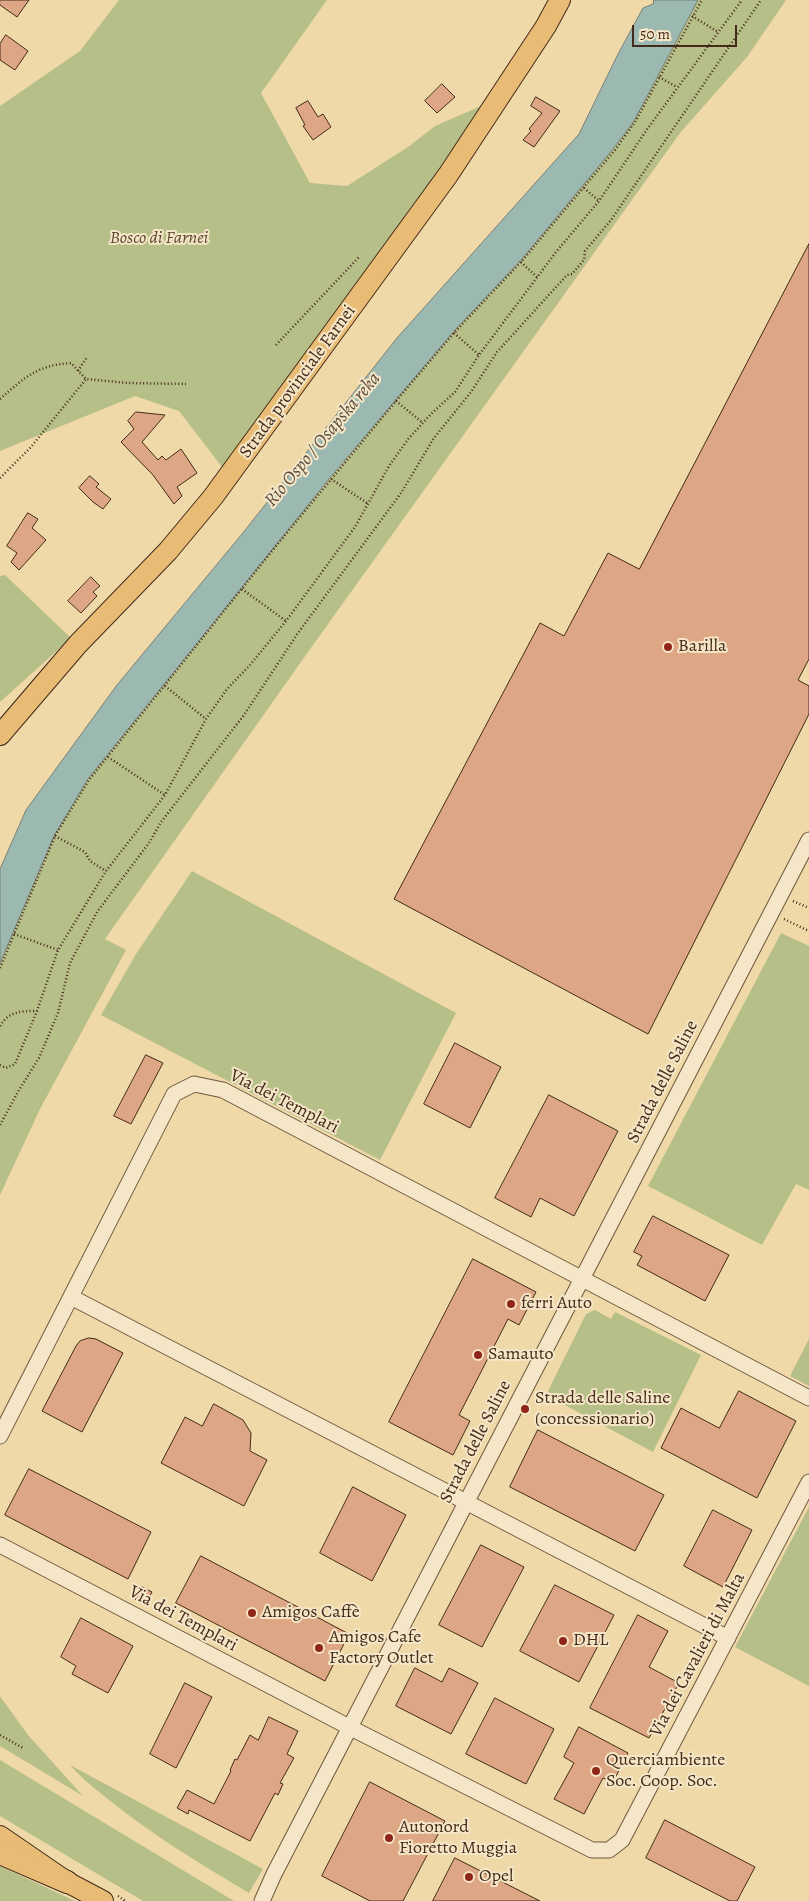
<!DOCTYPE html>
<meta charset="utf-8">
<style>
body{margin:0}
#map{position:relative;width:809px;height:1901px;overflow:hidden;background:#efd9a9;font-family:Alegreya,serif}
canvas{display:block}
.scale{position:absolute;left:632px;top:25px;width:105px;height:22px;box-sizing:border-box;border:2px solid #442a1a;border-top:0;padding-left:6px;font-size:15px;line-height:18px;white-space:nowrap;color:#442a1a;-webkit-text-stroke:4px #f5e6c7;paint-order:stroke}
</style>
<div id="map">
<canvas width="809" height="1901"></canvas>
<div class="scale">50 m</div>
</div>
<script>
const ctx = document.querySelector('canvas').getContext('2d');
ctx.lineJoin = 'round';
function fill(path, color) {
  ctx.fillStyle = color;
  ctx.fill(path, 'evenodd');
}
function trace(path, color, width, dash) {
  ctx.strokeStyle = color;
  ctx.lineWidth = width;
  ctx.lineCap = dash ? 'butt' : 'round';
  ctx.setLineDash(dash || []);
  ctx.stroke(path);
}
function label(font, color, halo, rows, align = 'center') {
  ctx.font = font + ' Alegreya,serif';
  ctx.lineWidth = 4;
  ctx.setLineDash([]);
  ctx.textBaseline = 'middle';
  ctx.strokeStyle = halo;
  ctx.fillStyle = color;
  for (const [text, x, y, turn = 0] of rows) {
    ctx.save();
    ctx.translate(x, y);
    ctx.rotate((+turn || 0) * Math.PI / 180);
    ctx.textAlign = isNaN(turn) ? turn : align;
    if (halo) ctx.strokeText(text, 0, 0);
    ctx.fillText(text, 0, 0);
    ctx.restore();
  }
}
fill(new Path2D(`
 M119,0H327L261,93L310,183L347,186L408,147L435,126L481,106L440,169L222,467L179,411L135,396L0,451V106L80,51Z
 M698,0H786L747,57L680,133L313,645L105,939L126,950L40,1109L0,1195V963L54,836L68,810L88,779L164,685L275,544L455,330L522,259L613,149L634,121Z
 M5,575L71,638L0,702V576Z
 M192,871L456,1013L380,1160L101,1015L136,954Z
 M781,933L809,946V1190L796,1184L762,1245L648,1186Z
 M595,1310L611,1319L615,1312L701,1355L653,1452L546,1395L586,1314Z
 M809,1339V1386L790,1376Z
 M809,1507V1686L735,1647Z
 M0,1696L28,1735L83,1796L0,1746Z
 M0,1760L234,1901H143L0,1816Z
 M70,1765L263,1869L249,1893C199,1863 149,1833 104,1796C92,1786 80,1777 70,1765Z
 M0,1866L75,1901H76H0Z`), '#b7bf89');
const water = new Path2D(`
 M654,0H698L634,121L613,149L522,259L455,330L329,479L88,779L54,836L0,963V869L26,810L117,685L242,534L397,338L579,134L618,54L643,8L653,4Z`);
fill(water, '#9cb9b1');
trace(water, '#798075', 1);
const building = new Path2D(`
 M0,0H29L17,17L0,5Z
 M6,35L28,51L15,70L0,60V44Z
 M442,84L455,97L437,113L425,101Z
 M536,97L560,111L534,147L523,140L531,131L529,129L542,113L531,106Z
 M308,101L318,117L323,114L331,127L313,140L303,126L305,125L296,108Z
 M809,244V659L798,680L809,686V714L648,1034L394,899L540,623L564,636L608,553L639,569Z
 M136,412L165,415L142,442L158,460L162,456L166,460L181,449L197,473L177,487L182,496L174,504L153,475L121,442L134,429L128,421Z
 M90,476L99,484L96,487L111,499L103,509L93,502L79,488Z
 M28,513L38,519L32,528L46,540L19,570L11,562L17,553L7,546Z
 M91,577L100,586L93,592L97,596L81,613L68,601Z
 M455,1043L501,1067L470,1128L424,1104Z
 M146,1055L163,1063L131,1124L114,1116Z
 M549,1095L618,1131L574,1216L540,1198L531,1217L495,1198Z
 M653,1216L729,1255L705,1301L637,1265L642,1256L634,1252Z
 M473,1259L536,1292L519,1325L508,1319L459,1415L470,1421L453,1455L389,1422Z
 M89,1338L96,1339L123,1353L82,1432L42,1411L76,1346L80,1341Z
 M739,1391L796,1421L757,1498L661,1448L681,1408L719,1428Z
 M214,1404L243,1420L251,1433L250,1451L267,1460L244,1506L161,1463L185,1417L202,1426Z
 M538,1430L664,1495L635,1551L510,1487Z
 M29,1469L151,1532L128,1579L5,1515Z
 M353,1487L406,1515L372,1581L320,1553Z
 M713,1510L752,1530L723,1587L684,1566Z
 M481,1545L524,1567L482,1647L439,1625Z
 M201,1556L349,1634L325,1681L176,1603Z
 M555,1585L614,1615L579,1682L520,1651Z
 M142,1587L152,1592L145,1605L135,1599Z
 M638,1615L668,1631L649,1667L679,1683L649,1738L590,1708Z
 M81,1618L133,1646L108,1693L72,1674L76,1666L61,1657Z
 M415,1668L442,1682L449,1668L478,1683L451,1734L396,1706Z
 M185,1683L212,1697L176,1768L150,1754Z
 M495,1698L554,1729L526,1784L466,1754Z
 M269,1717L298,1731L287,1754L294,1758L280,1783L283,1784L278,1795L275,1793L250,1841L189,1810L188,1814L177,1808L187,1790L214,1804L231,1771L230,1770L235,1759L237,1760L250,1735L258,1740Z
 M579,1727L628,1753L613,1782L603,1778L584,1814L554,1799L574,1763L564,1757Z
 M370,1782L445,1821L403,1901H370L322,1876Z
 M665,1820L755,1867L737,1901H730L646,1858Z
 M455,1858L540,1901H433Z`);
fill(building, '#dda785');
trace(building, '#442a1a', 1);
const minor = new Path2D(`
 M71,1297L728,1638
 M0,1436L174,1094L194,1084L223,1090L809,1398
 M0,1545L349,1727L592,1850H609L622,1840L809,1482
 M262,1901L274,1874L809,840`);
const major = new Path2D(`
 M0,735L78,644L168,551L213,497L448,175L546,26L560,0
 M0,1836L67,1882L103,1901`);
const highway = new Path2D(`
 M0,1853L67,1882`);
trace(minor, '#6f563e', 17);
trace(major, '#442a1a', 22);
trace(highway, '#442a1a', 24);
trace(new Path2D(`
 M692,16L718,32
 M659,77L677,87
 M584,188L599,201
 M521,262L538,278
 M454,333L479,355
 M276,345L360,256
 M78,371L87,357
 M0,399C24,378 37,365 71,363L86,379L128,383L186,384
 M396,401L423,423
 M0,478L31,447L86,379
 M331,479L367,503
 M242,589L286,621
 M165,686L206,719
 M108,757L165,795
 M55,836L85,852L90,861L106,871
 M793,901L809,908
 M784,919L809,931
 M14,934L58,950
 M0,968L55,836L89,780L276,546L396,401L454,333L521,262L615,150L635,122L702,0
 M0,1026C9,1011 21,1011 37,1011
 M0,1065L6,1068L15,1064L37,1011L58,950L106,871L165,795L206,719L227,689L250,665L286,621L355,527L389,466L409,438L431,414L455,392L479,355L556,252L599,201L648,128L742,0
 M0,1125L19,1090L39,1058L58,1013L70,963L97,912L149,843L161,822L244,715L298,633L401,493L434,438L471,392L497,352L567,275L572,274L584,260L585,251L611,220L761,0
 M0,1735L23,1748
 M118,1896L124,1900V1901`), '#442a1a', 2.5, [1, 2.5]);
trace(minor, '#f5e6c7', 15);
trace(major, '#e8bc74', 20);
trace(highway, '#e8bc74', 22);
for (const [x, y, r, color] of [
 [668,647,5,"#8f2418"],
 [511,1304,5,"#8f2418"],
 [478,1355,5,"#8f2418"],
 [525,1409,5,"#8f2418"],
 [252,1613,5,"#8f2418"],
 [563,1641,5,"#8f2418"],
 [319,1648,5,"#8f2418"],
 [596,1771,5,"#8f2418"],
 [389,1838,5,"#8f2418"],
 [469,1877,5,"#8f2418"]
]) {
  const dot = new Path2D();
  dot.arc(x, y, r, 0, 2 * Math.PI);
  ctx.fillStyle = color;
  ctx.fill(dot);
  trace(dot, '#f5e6c7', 2);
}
label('italic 18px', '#5b4830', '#f5e6c7', [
 ["Bosco di Farnei",159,239]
]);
label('18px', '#442a1a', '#f5e6c7', [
 ["Strada provinciale Farnei",298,382,-54],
 ["Strada delle Saline",663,1082,-63],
 ["Via dei Templari",284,1102,27],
 ["Strada delle Saline",476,1442,-63],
 ["Via dei Templari",183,1619,28],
 ["Via dei Cavalieri di Malta",698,1655,-62]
]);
label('18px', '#442a1a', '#f5e6c7', [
 ["Barilla",678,647],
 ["ferri Auto",521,1304],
 ["Samauto",488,1355],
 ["Strada delle Saline",535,1399],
 ["(concessionario)",535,1420],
 ["Amigos Caffè",262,1613],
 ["Amigos Cafe",329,1638],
 ["Factory Outlet",329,1659],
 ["DHL",573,1641],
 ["Querciambiente",606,1761],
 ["Soc. Coop. Soc.",606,1782],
 ["Autonord",399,1828],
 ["Fioretto Muggia",399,1849],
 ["Opel",479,1877]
], 'left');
label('italic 19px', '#5a4e40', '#f5e6c7', [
 ["Rio Ospo / Osapska reka",323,440,-50]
]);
</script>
